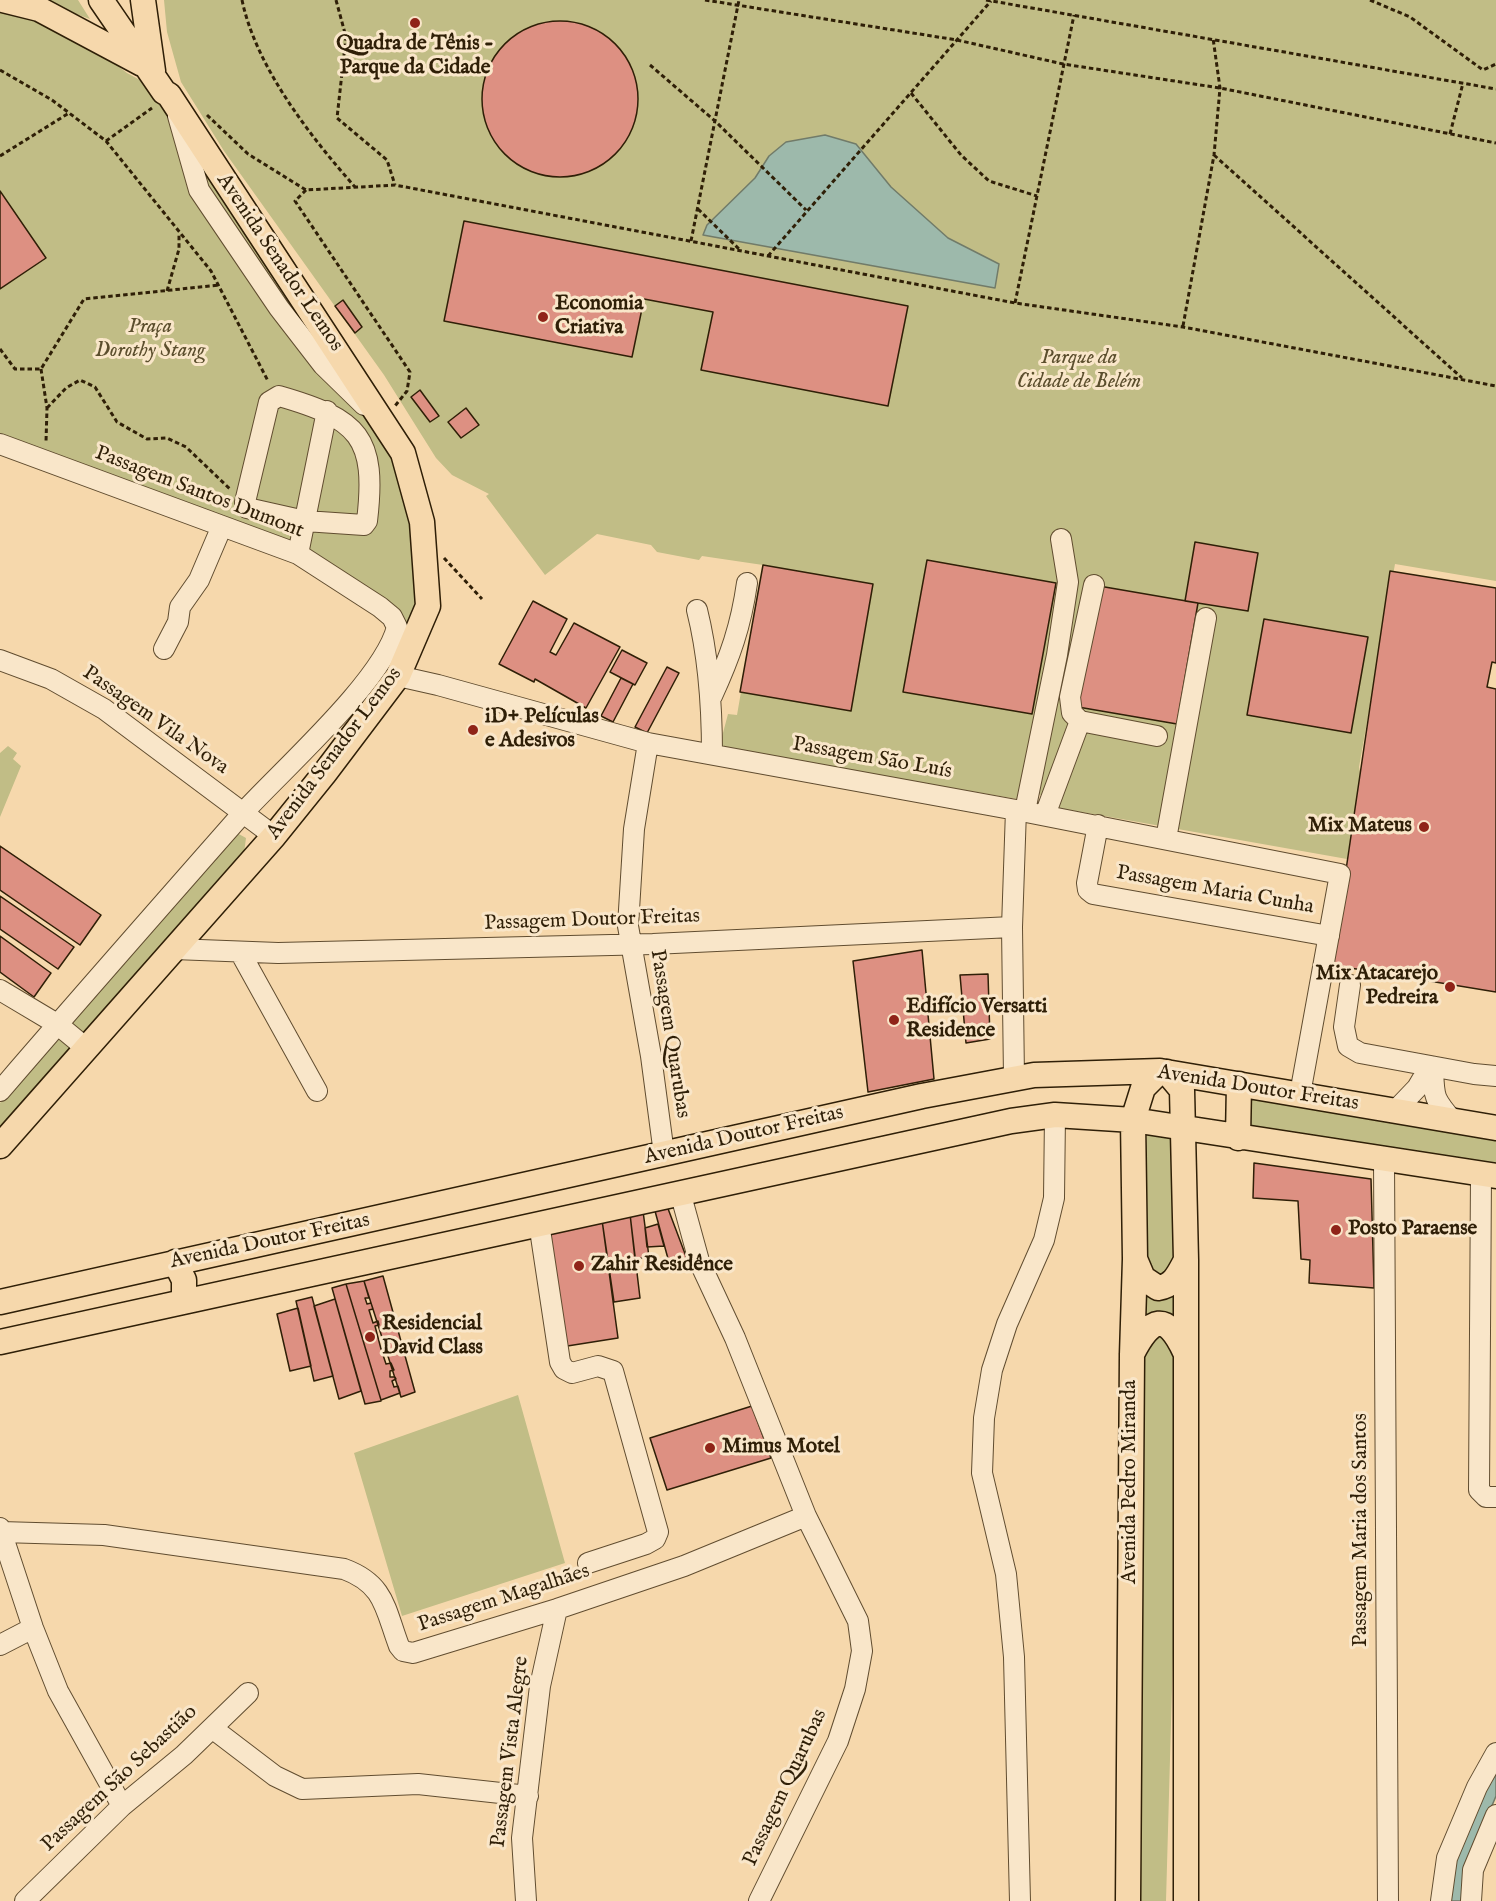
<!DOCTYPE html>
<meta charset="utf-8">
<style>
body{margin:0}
canvas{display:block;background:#f6d8ac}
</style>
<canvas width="1496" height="1901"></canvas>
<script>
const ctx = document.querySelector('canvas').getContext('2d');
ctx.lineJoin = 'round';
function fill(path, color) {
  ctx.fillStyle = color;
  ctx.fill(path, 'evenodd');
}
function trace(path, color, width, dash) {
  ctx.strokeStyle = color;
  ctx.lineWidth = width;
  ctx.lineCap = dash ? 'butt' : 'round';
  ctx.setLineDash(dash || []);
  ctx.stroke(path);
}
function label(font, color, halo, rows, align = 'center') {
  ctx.font = font + ' "IM FELL English",serif';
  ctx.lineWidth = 6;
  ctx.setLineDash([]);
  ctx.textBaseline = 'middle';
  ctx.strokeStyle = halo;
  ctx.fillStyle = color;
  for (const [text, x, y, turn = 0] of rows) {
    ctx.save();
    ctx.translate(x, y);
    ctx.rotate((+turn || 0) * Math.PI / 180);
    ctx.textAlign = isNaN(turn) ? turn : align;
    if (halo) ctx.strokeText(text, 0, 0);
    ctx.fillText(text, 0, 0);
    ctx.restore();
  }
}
fill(new Path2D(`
 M37,0H78L90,19Z
 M164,0H1496V581L1395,564L1359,767L1361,776L1347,859L1059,808L1039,794L1019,790L1017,799L719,748L728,714L737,715L763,565L702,556L699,560L657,552L651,545L597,534L545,575L486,496L489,494L452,475L436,458L384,375L224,151L181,82L167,32Z
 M0,3L63,23L127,73L164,93L388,427L422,522L416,637L298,554L0,444Z
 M8,746L17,753L13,759L21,766L0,817V753Z
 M237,833L246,838L243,861L0,1138V1103Z
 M1246,1098L1496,1141V1171L1243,1133Z
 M1147,1133L1173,1137V1264L1167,1272L1153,1276L1140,1254Z
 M1138,1277L1181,1280L1180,1331L1140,1330Z
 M1156,1330L1177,1347L1174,1617L1166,1901H1139V1362Z
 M518,1395L565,1563L402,1616L354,1453Z`), '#c1bd86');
const water = new Path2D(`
 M825,135L856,144L891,187L948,238L999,264L995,288L703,235L707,225L755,178L769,156L786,142Z
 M1496,1766V1796L1467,1865L1461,1901H1446L1454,1863Z`);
fill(water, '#9db9ab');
trace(water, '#717b69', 1.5);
const building = new Path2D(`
 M482 99a78 78 0 1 1 156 0a78 78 0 1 1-156 0Z
 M0,191L46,258L0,289Z
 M464,221L908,306L888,406L701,370L713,312L644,299L632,357L444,321Z
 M343,300L362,327L355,333L335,306Z
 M420,390L439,416L430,422L411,397Z
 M466,408L479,425L461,438L448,422Z
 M1195,542L1258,553L1248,611L1185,601Z
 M927,560L1056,583L1032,714L903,692Z
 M763,565L873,584L851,711L740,692Z
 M1390,571L1496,588V663L1492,662L1487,687L1496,689V992L1332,965Z
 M1099,586L1198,603L1177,724L1078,707Z
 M533,601L567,619L550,652L556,655L574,623L620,647L586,708L535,679L534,682L499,664Z
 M1264,619L1368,637L1351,733L1247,715Z
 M622,650L647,663L635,685L610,672Z
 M667,667L679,673L647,733L635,727Z
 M621,678L633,684L613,722L601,716Z
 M0,846L101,915L80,945L0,890Z
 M0,896L74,947L58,969L0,929Z
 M0,936L51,973L34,997L0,972Z
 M922,950L934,1079L868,1092L853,961Z
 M988,974L990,1039L966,1043L960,975Z
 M1254,1163L1371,1179L1374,1288L1309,1283L1310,1260L1301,1259L1298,1201L1253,1198Z
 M667,1206L687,1259L670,1266L655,1211Z
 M643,1211L649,1257L635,1259L630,1214Z
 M630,1214L640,1298L614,1302L602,1220Z
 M602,1220L618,1338L561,1347L544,1230Z
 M658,1224L664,1246L647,1247L645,1228Z
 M383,1276L415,1392L401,1397L364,1281Z
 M364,1281L369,1298H365L367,1304L371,1303L373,1309L369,1310L373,1323L378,1321L379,1325L375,1326L381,1349L385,1347L386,1351L382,1352L386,1364L391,1363L394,1370L390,1371V1377H395L396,1379L392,1381L394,1387L398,1386L400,1393L381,1400L346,1284Z
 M346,1284L381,1400V1401L365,1404L332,1288Z
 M312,1297L333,1376L314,1381L296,1301Z
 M335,1299L361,1391L339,1399L314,1306Z
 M298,1308L311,1366L290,1371L277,1314Z
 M752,1406L771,1458L667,1490L650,1438Z`);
fill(building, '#dd9082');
trace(building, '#2f1f07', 1.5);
const minor = new Path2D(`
 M178,116L199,190L279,308L323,365L364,405
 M279,396C359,419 377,437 367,521L364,525L305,521L247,508L245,502L269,402Z
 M0,444L298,554L380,607L392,617L397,627C384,680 282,770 242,814C161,906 80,998 0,1091
 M298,554L327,411
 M697,610C709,658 712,704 712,754
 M164,649L178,622L180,607L199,580L222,526
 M0,660L51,679L104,709L274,836
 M398,676L438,685L648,743L1016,810L1340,874L1300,1094
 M712,696C730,657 741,626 747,583
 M1080,721L1072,713L1070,697L1094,585
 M648,743L634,829L628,926L651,1056L664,1154
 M1025,811L1057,655L1068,582L1061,539
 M1045,815L1080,721L1157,736
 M1098,825L1087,883L1088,890L1093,894L1329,936
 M1166,839L1206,618
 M174,949L278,953L653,944L1012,927
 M240,952L317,1091
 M1350,985L1344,1027L1348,1046L1360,1053L1474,1074L1496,1076
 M0,990L57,1024L86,1048
 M1433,1067C1434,1097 1433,1098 1453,1121
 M1014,1078L1012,927L1016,810
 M1395,1111L1417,1088L1430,1066
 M1384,1159L1388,1901
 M1481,1174L1479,1490L1486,1497H1496
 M680,1192L699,1261L735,1338L806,1516L858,1621L862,1651L855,1689L838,1741L759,1901
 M539,1223L560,1362L564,1369L572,1373L598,1366L613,1371L658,1532L655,1539L646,1544L588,1563
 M0,1528L33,1628L58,1691L122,1806
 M1,1532L104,1535L344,1569C385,1584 385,1609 399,1646L403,1651L413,1653L557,1609L684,1566L806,1516
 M0,1645L33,1628
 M212,1728L275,1776L302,1789L418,1784L528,1796
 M25,1901L122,1806L184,1755L248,1693
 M526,1901L522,1838L540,1686L557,1609
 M1020,1901L1014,1657L1006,1574L982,1473L984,1418L992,1370L1007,1324L1044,1240L1054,1198L1055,1115
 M1441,1901L1447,1858L1477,1787L1496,1753
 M1471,1901L1473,1870L1496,1815`);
const major = new Path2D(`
 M3,0L39,9L142,64
 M143,0L153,71
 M1167,1072L1182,1090L1186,1260V1901
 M1238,1138L1239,1084
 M0,1146L274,836L324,774L398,676L428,606L422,522L403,453L169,95L164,92L101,0
 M1135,1259L1143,1278L1158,1288C1174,1286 1179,1273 1186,1260
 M175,1262L184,1280V1301
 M0,1302L922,1096L1034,1075L1160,1071L1496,1128
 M0,1342L1011,1121L1055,1115L1133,1120L1496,1176
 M1132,1354C1151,1317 1166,1311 1185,1352
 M1128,1901L1132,1355L1135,1259L1133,1120L1143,1088L1160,1071`);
trace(minor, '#614d30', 22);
trace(major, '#2f1f07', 27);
trace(new Path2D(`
 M242,0C256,67 310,136 355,187
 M336,0L346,37L337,118L387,160L395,185
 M705,0L957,40L1063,64L1220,88L1496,143
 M986,0L1496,89
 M1370,0L1410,17L1483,70L1496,64
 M650,65L715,121L806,210
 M0,70L52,100L106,141L211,271L268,381
 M911,93L961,155L989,181L1037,196
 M207,115L248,154L306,190L395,185L1015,303L1183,327L1496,386
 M1450,134L1463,83
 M106,141L152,108
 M1214,155L1462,378
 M0,156L69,113
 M306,190L295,201L410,372L407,391L395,406
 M698,209L740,250
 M691,241L739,0
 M768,256L991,1
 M167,291L179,249V234
 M1015,303L1074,15
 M1183,326L1214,155L1220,88L1213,38
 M0,349L15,369H41L84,299L220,285
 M41,369L47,408L46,442
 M47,408L66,388L80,380L95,387L117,422L147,439L167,438L186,447L231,490
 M444,558L482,599`), '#2f1f07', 3, [4.5, 3]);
trace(minor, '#f9e6c9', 20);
trace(major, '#f6d8ac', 24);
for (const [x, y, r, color] of [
 [415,23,6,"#8f2418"],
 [543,317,6,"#8f2418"],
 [473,730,6,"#8f2418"],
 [1424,827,6,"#8f2418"],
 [1450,987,6,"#8f2418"],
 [894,1020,6,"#8f2418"],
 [1336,1230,6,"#8f2418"],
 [579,1266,6,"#8f2418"],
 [370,1337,6,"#8f2418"],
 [710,1448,6,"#8f2418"]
]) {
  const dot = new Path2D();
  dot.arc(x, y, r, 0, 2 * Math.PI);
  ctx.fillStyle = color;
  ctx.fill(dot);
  trace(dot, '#f9e6c9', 2);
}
label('bold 21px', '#2f1f07', '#f9e6c9', [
 ["Quadra de Tênis -",415,45,"center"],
 ["Parque da Cidade",415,69,"center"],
 ["Economia",555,305],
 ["Criativa",555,329],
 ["iD+ Películas",485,718],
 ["e Adesivos",485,742],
 ["Mix Mateus",1412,827,"right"],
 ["Mix Atacarejo",1438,975,"right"],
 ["Pedreira",1438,999,"right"],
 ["Edifício Versatti",906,1008],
 ["Residence",906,1032],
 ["Posto Paraense",1348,1230],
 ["Zahir Residênce",591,1266],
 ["Residencial",382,1325],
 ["David Class",382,1349],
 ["Mimus Motel",722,1448]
], 'left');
label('21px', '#2f1f07', '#f9e6c9', [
 ["Avenida Senador Lemos",279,263,56],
 ["Passagem Santos Dumont",199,493,21],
 ["Passagem Vila Nova",155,721,35],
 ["Avenida Senador Lemos",335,754,-53],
 ["Passagem São Luís",872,759,10],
 ["Passagem Maria Cunha",1215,891,10],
 ["Passagem Doutor Freitas",592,921,-2],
 ["Passagem Quarubas",669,1034,81],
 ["Avenida Doutor Freitas",1258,1089,9],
 ["Avenida Doutor Freitas",744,1136,-13],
 ["Avenida Doutor Freitas",270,1242,-12],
 ["Avenida Pedro Miranda",1131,1482,-90],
 ["Passagem Maria dos Santos",1362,1530,-90],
 ["Passagem Magalhães",504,1599,-18],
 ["Passagem Vista Alegre",511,1752,-83],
 ["Passagem São Sebastião",120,1779,-43],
 ["Passagem Quarubas",786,1788,-65]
]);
label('italic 21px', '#5b4e2d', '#f9e6c9', [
 ["Praça",150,328],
 ["Dorothy Stang",150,352],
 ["Parque da",1079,359],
 ["Cidade de Belém",1079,383]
]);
</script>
